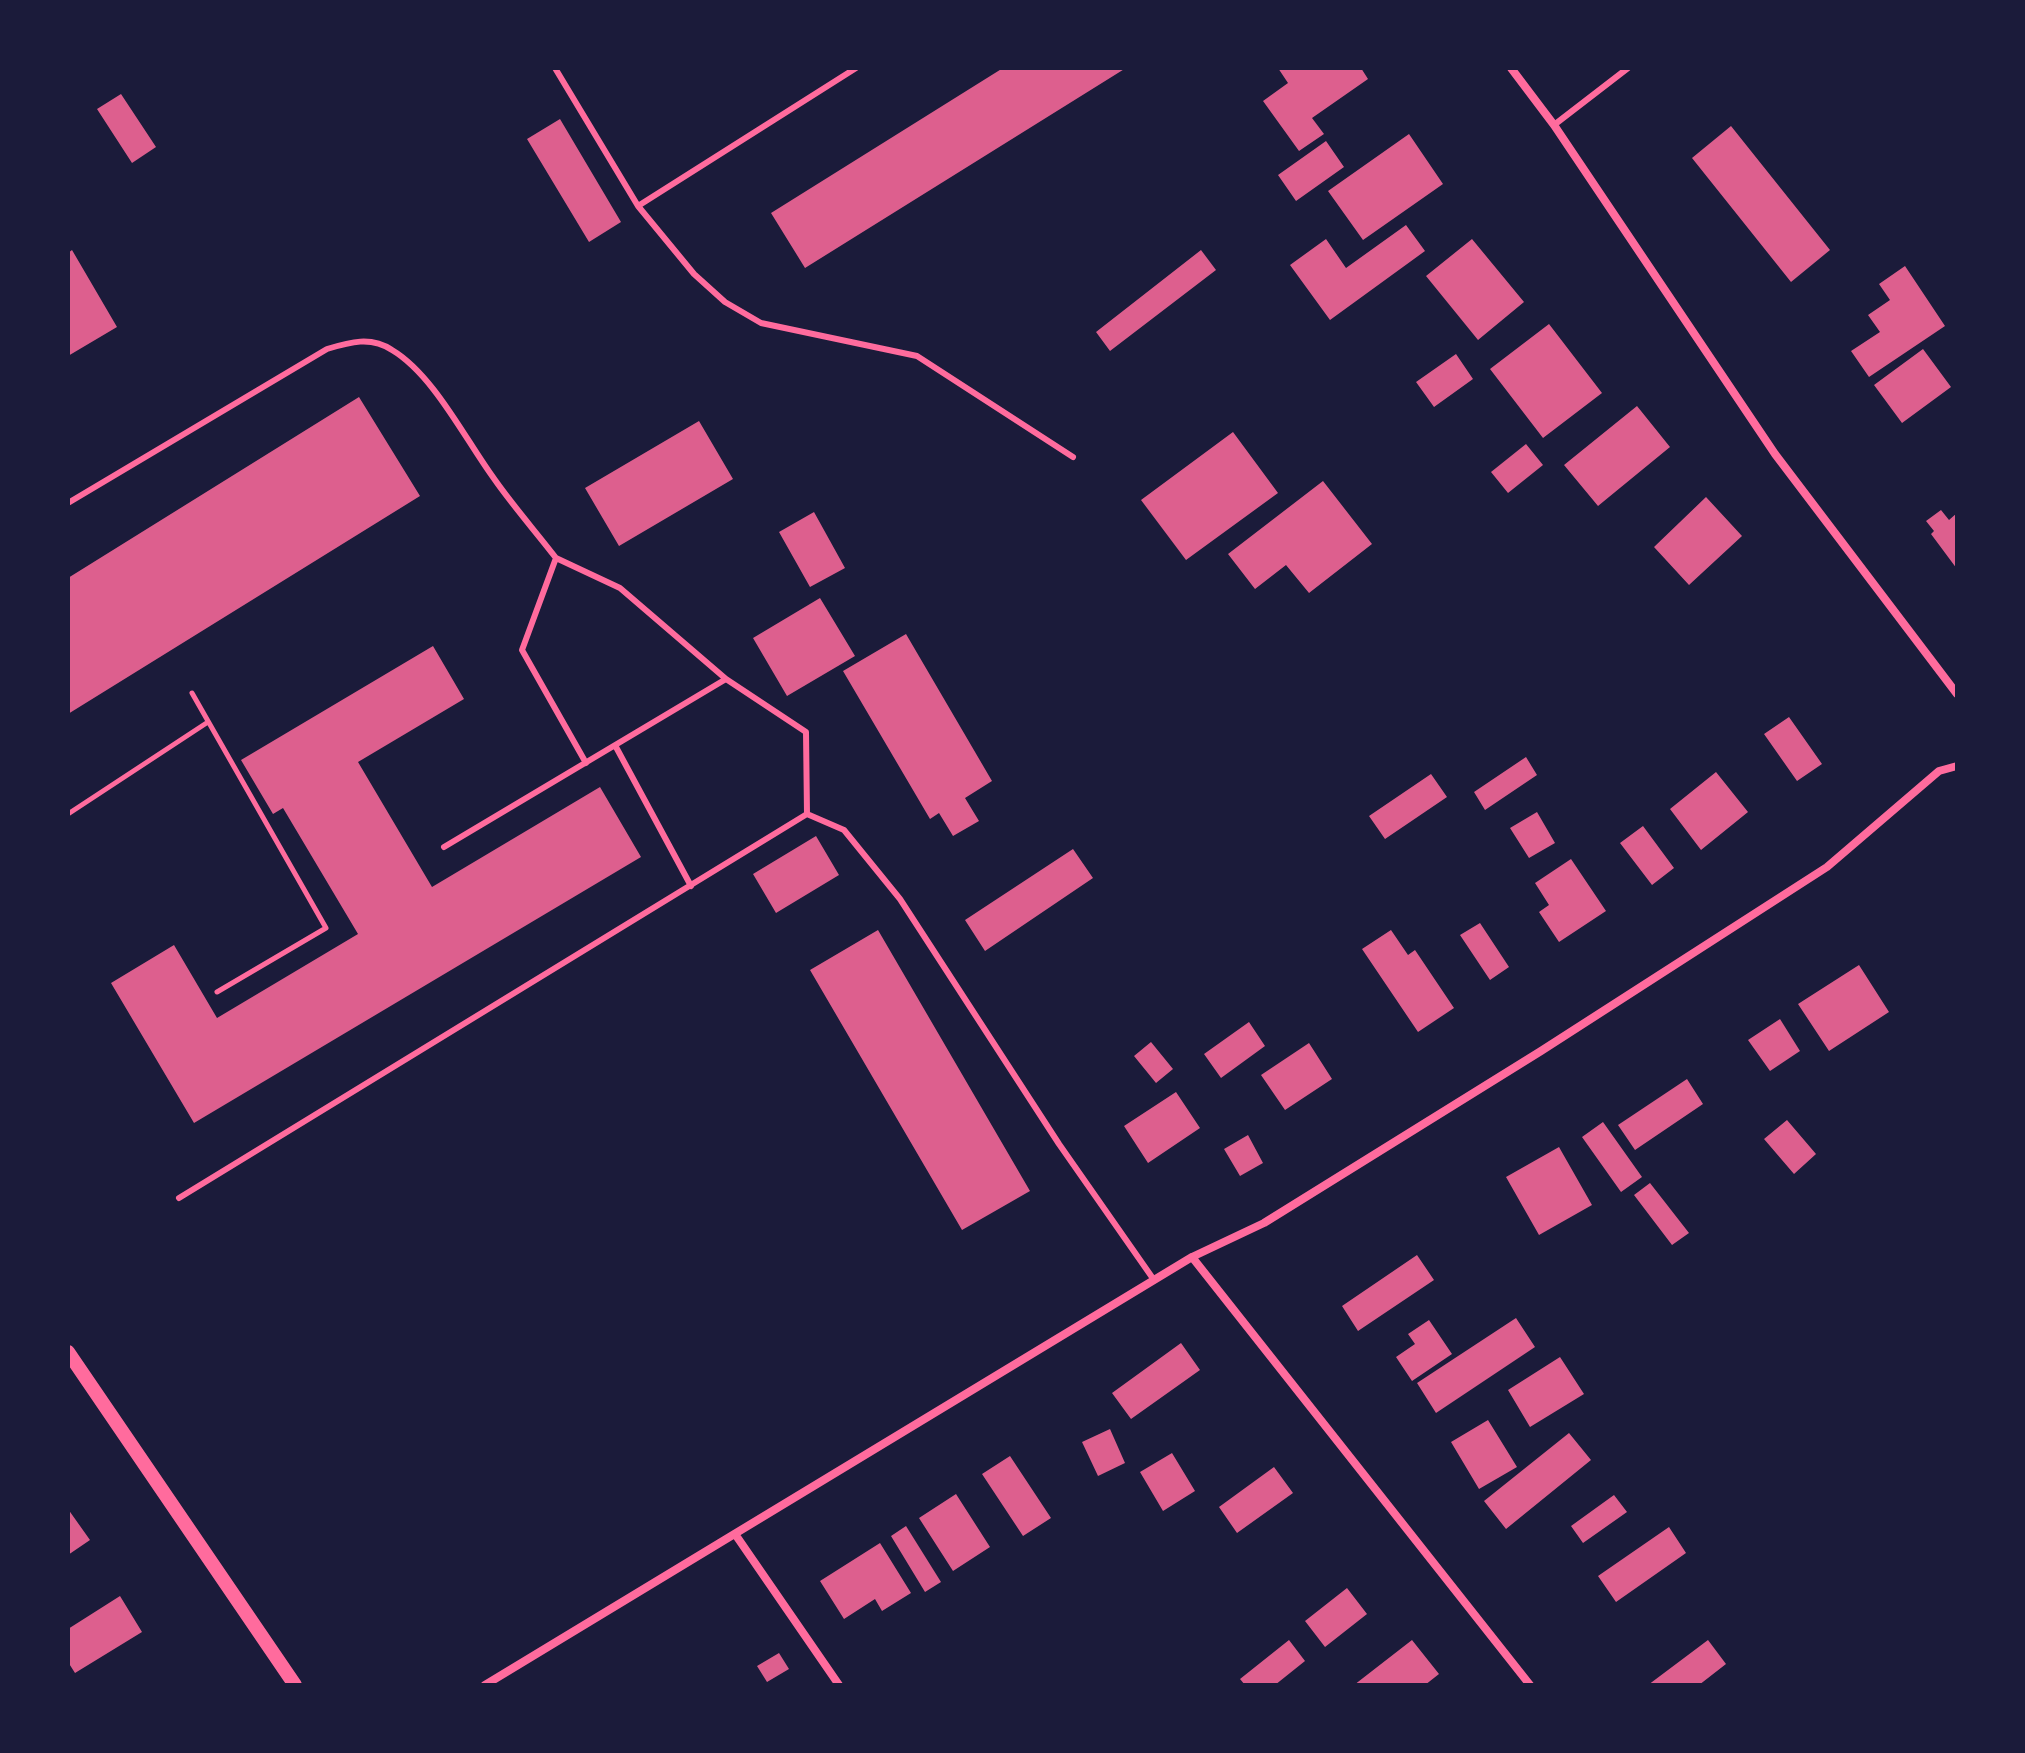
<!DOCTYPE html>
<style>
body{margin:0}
#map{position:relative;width:2025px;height:1753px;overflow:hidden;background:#1b1b3a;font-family:"DejaVu Sans",sans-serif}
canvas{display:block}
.frame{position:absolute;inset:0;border:70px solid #1b1b3a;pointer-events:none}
</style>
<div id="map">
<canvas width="2025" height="1753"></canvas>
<div class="frame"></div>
</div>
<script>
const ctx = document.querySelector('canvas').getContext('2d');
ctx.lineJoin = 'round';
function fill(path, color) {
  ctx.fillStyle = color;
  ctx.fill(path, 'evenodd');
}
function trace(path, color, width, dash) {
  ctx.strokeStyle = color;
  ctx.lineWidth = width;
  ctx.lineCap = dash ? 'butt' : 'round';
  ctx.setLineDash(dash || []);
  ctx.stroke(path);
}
fill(new Path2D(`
 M1003,68H1126L805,268L771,213Z
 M1278,68H1361L1368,79L1312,118L1324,134L1299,151L1263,101L1288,83Z
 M121,94L156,147L132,163L97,109Z
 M560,119L621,222L589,242L527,139Z
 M1731,126L1830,250L1791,282L1692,158Z
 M1409,134L1443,184L1363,240L1328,191Z
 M1326,141L1344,167L1296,201L1278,175Z
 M1406,225L1425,251L1330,320L1290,265L1326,239L1346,268Z
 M1472,239L1524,302L1478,340L1426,276Z
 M72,250L117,327L68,356V253Z
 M1201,250L1216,270L1110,351L1096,332Z
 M1905,266L1945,326L1869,377L1851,351L1880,332L1868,315L1890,300L1879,284Z
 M1549,324L1602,393L1543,438L1490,369Z
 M1923,349L1951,387L1902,423L1874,385Z
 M1456,354L1473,379L1434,407L1416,382Z
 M359,397L420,496L68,714V578Z
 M1637,406L1670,447L1598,506L1564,465Z
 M699,421L733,479L619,546L585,488Z
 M1233,432L1278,493L1186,560L1141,500Z
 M1526,444L1543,465L1508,493L1491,472Z
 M1323,481L1372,544L1309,593L1286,565L1255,589L1228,554Z
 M1706,497L1742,536L1689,585L1654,547Z
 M1941,510L1949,520L1957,513V569L1931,534L1934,531L1926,521Z
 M814,512L845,568L810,587L779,532Z
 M820,598L855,656L787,696L753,638Z
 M906,634L992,781L965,798L979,821L953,836L939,813L930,819L843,671Z
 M433,646L464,699L358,762L432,887L600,787L641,857L194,1123L111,983L174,945L217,1018L358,934L283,808L273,814L241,760Z
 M1789,717L1822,764L1797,781L1764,734Z
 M1526,757L1537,775L1485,810L1474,792Z
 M1716,772L1748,812L1701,850L1670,809Z
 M1431,774L1447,797L1385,839L1369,816Z
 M1537,812L1555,843L1529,858L1510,828Z
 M1643,826L1674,868L1652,885L1620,843Z
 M816,836L839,875L776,913L753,874Z
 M1073,849L1093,878L985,951L965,920Z
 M1571,859L1606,911L1559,942L1539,912L1549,905L1535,883Z
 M1480,923L1509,967L1490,980L1460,935Z
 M878,930L1030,1191L962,1230L810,970Z
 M1391,930L1408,955L1415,950L1454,1008L1418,1032L1362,949Z
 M1859,965L1889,1012L1829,1051L1798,1004Z
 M1780,1019L1800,1051L1770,1071L1748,1040Z
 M1249,1022L1265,1046L1221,1078L1204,1054Z
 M1151,1042L1173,1069L1156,1083L1134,1056Z
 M1309,1043L1332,1079L1285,1110L1261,1075Z
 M1687,1079L1703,1104L1635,1150L1618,1125Z
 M1176,1092L1200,1128L1148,1163L1124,1126Z
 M1787,1120L1816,1154L1794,1174L1764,1139Z
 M1603,1122L1642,1177L1621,1192L1582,1137Z
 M1248,1135L1263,1163L1240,1176L1224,1149Z
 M1559,1147L1592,1205L1539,1235L1506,1177Z
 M1650,1183L1689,1233L1672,1245L1634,1195Z
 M1417,1255L1434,1280L1358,1331L1342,1306Z
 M1516,1318L1535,1347L1436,1413L1417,1383Z
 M1429,1320L1452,1354L1412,1381L1396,1357L1415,1344L1408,1334Z
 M1181,1343L1200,1370L1131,1419L1112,1393Z
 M1560,1357L1584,1394L1530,1427L1508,1390Z
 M1488,1420L1517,1467L1479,1489L1451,1442Z
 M1110,1429L1125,1463L1098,1476L1082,1442Z
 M1569,1433L1591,1460L1506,1529L1484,1501Z
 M1172,1453L1195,1491L1163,1511L1140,1472Z
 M1010,1456L1051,1518L1023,1536L982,1474Z
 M1274,1467L1293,1493L1237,1533L1219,1507Z
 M956,1494L990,1547L953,1571L919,1518Z
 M1614,1495L1627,1512L1583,1543L1571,1526Z
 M68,1509L90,1540L68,1555Z
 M906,1526L941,1582L925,1592L891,1536Z
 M1669,1527L1686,1553L1616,1602L1598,1576Z
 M880,1543L911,1593L882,1611L875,1599L844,1619L820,1581Z
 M1347,1588L1367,1614L1325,1647L1305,1621Z
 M120,1596L142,1632L75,1673L68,1662V1629Z
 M1289,1640L1305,1661L1275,1685H1245L1240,1679Z
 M1412,1640L1439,1674L1425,1685H1354Z
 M1708,1640L1726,1664L1699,1685H1648Z
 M779,1653L789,1669L767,1682L757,1666Z`), '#dd5f8e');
trace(new Path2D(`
 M192,693L326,928L217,992
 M68,814L208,722`), '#ff6b9d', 5);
trace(new Path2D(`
 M555,68L638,206L694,274L725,302L761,323L917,356L1073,457
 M1554,125L1628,68
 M638,206L856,68
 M68,503L327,349C350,342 371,336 392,350C434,375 466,441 495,480C514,507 536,532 556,558
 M616,747L691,886
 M586,763L522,650L556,558L620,588L726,679L806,732L807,814
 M444,847L726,679
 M179,1198L807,814L844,830L900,899L1059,1144L1154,1280`), '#ff6b9d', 6);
trace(new Path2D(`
 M1511,68L1554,125L1775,454L1957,694
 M1192,1257L1530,1685
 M735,1534L839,1685
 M485,1685L1192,1257L1264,1223L1541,1051L1827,867L1939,771L1957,766`), '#ff6b9d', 8);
trace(new Path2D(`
 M68,1352L295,1685`), '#ff6b9d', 14);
</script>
